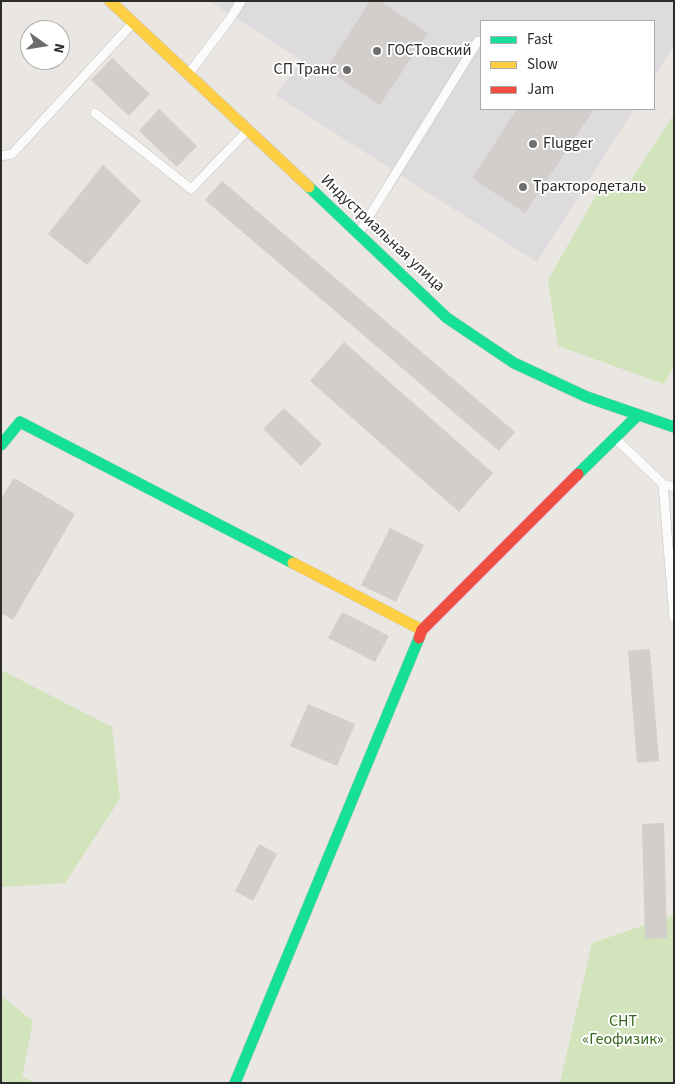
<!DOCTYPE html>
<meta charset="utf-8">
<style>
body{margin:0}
#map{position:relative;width:675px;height:1084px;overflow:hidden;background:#eae6e2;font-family:"Source Sans 3",sans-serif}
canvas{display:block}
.frame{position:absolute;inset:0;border:2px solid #2c2c2c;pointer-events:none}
.legend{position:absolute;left:480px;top:20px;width:175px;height:90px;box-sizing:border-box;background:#fff;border:1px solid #ababab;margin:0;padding:6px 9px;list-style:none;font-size:15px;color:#2c2c2c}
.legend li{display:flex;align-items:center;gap:10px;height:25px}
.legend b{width:25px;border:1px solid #ababab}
.north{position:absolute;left:20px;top:20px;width:50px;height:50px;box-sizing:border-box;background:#fff;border:1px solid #ababab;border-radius:50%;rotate:103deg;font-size:14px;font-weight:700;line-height:20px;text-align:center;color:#2c2c2c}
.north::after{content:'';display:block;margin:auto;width:18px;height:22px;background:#6e6d6c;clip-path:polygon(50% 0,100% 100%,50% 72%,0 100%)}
</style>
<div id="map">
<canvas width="675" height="1084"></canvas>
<div class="frame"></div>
<ul class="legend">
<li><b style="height:6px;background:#16e098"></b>Fast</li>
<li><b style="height:6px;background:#ffcf43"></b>Slow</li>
<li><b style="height:6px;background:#f24e42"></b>Jam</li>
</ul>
<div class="north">N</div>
</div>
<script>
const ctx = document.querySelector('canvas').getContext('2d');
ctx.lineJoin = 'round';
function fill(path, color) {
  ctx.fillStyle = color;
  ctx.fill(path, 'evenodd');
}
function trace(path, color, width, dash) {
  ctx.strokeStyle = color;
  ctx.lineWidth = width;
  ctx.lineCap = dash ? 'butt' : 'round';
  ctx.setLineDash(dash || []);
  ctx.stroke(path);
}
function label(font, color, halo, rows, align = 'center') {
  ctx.font = font + ' "Source Sans 3",sans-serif';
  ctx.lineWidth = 4;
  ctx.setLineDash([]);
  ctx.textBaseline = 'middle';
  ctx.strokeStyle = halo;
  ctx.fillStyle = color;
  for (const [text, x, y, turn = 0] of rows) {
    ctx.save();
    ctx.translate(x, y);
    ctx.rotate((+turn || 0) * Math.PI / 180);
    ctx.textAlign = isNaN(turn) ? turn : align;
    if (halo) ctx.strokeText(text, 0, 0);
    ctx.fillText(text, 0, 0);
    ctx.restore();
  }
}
fill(new Path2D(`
 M209,1H674V46L654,78V21H481V109H634L537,262L275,95L302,60Z`), '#dddbdd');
fill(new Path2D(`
 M674,114V366L664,384L558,346L548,280L603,183L628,185Z
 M1,670L112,727L120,799L65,883L1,887Z
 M674,915V1083H560L592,943Z
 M1,996L33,1021L22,1077L37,1083H1Z`), '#d2e4bc');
fill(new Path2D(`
 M370,1H380L428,33L380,105L326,69Z
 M112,58L150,94L129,116L91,80Z
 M159,109L197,146L177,167L139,131Z
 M517,109H594L525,213L472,178Z
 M103,165L141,201L87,265L48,234Z
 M222,181L515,432L499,451L205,200Z
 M344,342L493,473L459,512L310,381Z
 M284,408L322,444L301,466L263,429Z
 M14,478L75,514L13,620L1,613V499Z
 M390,528L424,545L396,602L361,585Z
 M342,612L389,636L375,662L328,638Z
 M650,649L659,761L637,763L628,651Z
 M308,704L355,724L337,766L290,746Z
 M664,823L667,938L645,939L642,824Z
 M259,844L277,854L253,901L235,891Z`), '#d1cecb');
const lane = new Path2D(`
 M190,72L232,16L241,1
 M95,113L191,189L246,132
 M1,156L12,154L131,25
 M360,231L478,41
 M617,440L663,484L674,618
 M663,484L674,487`);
const fast = new Path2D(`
 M309,187L447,318L514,363L587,397L674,427
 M1,445L20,422L293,563
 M578,474L638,415
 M235,1083L419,638`);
const slow = new Path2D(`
 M110,1L309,187
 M293,563L422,630`);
const jam = new Path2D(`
 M419,638L422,630L578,474`);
trace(lane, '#c6c5c5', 10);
trace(fast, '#c6c5c5', 12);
trace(slow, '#c6c5c5', 12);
trace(jam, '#c6c5c5', 12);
trace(lane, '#fcfbfb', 9);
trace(fast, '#16e098', 11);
trace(slow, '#ffcf43', 11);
trace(jam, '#f24e42', 11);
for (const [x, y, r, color] of [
 [377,51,5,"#6e6d6c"],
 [347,70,5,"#6e6d6c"],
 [533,144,5,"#6e6d6c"],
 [523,187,5,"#6e6d6c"]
]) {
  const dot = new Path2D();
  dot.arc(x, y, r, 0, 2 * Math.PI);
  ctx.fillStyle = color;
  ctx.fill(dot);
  trace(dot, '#fff', 2);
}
label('16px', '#2c2c2c', '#fff', [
 ["ГОСТовский",387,51],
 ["СП Транс",337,70,"right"],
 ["Flugger",543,144],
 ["Трактородеталь",533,187]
], 'left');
label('16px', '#2c2c2c', '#fff', [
 ["Индустриальная улица",382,234,43]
]);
label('16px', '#36691c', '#fff', [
 ["СНТ",623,1022],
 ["«Геофизик»",623,1040]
]);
</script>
